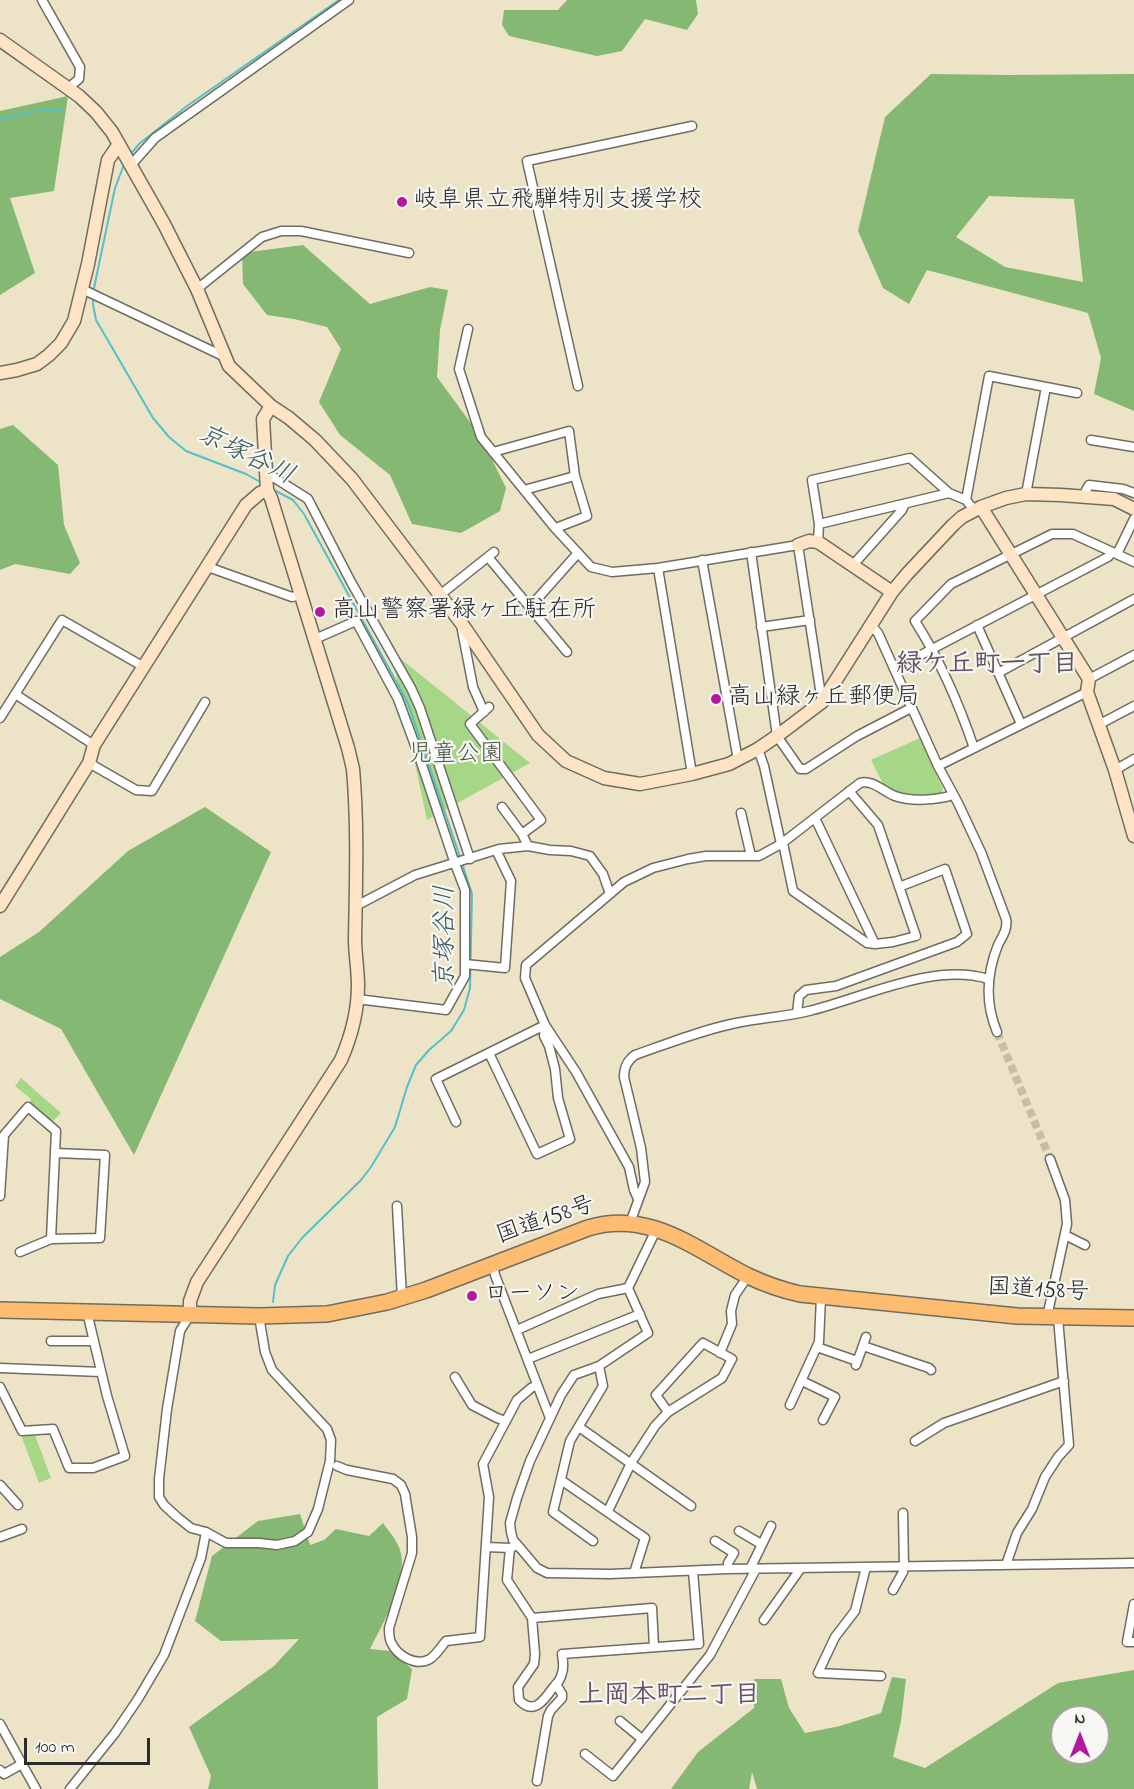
<!DOCTYPE html>
<meta charset="utf-8">
<style>
body{margin:0}
#map{position:relative;width:1134px;height:1789px;overflow:hidden;background:#ede4c7;font-family:"Indie Flower",sans-serif}
canvas{display:block}
.north{position:absolute;left:1050px;top:1705px;width:60px;height:60px;box-sizing:border-box;background:#f6f6f2;border:2px solid #a5a5a2;border-radius:50%;rotate:0deg;font-size:16px;font-weight:700;line-height:24px;text-align:center;color:#2b2b2b}
.north::after{content:'';display:block;margin:auto;width:21px;height:27px;background:#b5179e;clip-path:polygon(50% 0,100% 100%,50% 72%,0 100%)}
.scale{position:absolute;left:24px;top:1738px;width:126px;height:27px;box-sizing:border-box;border:3px solid #2b2b2b;border-top:0;padding-left:8px;font-size:18px;line-height:21px;white-space:nowrap;color:#2b2b2b;-webkit-text-stroke:4px #f6f6f2;paint-order:stroke}
</style>
<div id="map">
<canvas width="1134" height="1789"></canvas>
<div class="north">N</div>
<div class="scale">100 m</div>
</div>
<script>
const ctx = document.querySelector('canvas').getContext('2d');
ctx.lineJoin = 'round';
function fill(path, color) {
  ctx.fillStyle = color;
  ctx.fill(path, 'evenodd');
}
function trace(path, color, width, dash) {
  ctx.strokeStyle = color;
  ctx.lineWidth = width;
  ctx.lineCap = dash ? 'butt' : 'round';
  ctx.setLineDash(dash || []);
  ctx.stroke(path);
}
function label(font, color, halo, rows, align = 'center') {
  ctx.font = font + ' "Indie Flower","Klee One",sans-serif';
  ctx.lineWidth = 4.5;
  ctx.setLineDash([]);
  ctx.textBaseline = 'middle';
  ctx.strokeStyle = halo;
  ctx.fillStyle = color;
  for (const [text, x, y, turn = 0] of rows) {
    ctx.save();
    ctx.translate(x, y);
    ctx.rotate((+turn || 0) * Math.PI / 180);
    ctx.textAlign = isNaN(turn) ? turn : align;
    if (halo) ctx.strokeText(text, 0, 0);
    ctx.fillText(text, 0, 0);
    ctx.restore();
  }
}
fill(new Path2D(`
 M391,651L530,763L427,820Z
 M920,738L943,789L941,795C921,796 904,794 885,788L871,760Z
 M21,1078L61,1113L52,1122L29,1102L31,1099L15,1086Z
 M21,1435H35L51,1478L39,1483Z`), '#a5d786');
fill(new Path2D(`
 M567,0H696L698,14L687,30L645,19L622,51L597,56L509,36L502,25L504,10H558Z
 M931,74L1008,75L1134,74V411L1094,394L1101,358L1088,313L927,270L909,304L883,288L858,231L885,117ZM989,196L1074,199L1083,282L1005,267L956,237Z
 M68,96L54,191L10,198L35,273L0,295V111Z
 M303,245L370,304L430,287L448,290L440,330L437,377L481,437L506,488L500,511L461,533L412,524L390,475L340,435L319,402L341,349L327,327L294,319L267,315L243,284L242,253Z
 M13,425L58,465L64,525L80,563L70,574L15,564L0,570V429Z
 M205,807L271,852L134,1155L61,1029L0,999V957L39,932L128,851Z
 M300,1514L310,1545L324,1540L336,1529L369,1536L383,1523C388,1530 395,1538 399,1547C411,1576 383,1623 370,1649L390,1651L412,1669L407,1699L377,1717L378,1789H208L211,1776L189,1727L274,1666L299,1639L221,1641L195,1621L212,1556L258,1521Z
 M1134,1670V1789H757L752,1772L749,1789H671L698,1752L754,1708V1679H781L789,1708L805,1733L840,1726L881,1713L892,1677L906,1679L901,1721L893,1757L925,1768L1058,1683ZM1062,1717H1098V1753H1062Z`), '#84b873');
trace(new Path2D(`
 M0,119L36,111L63,110
 M130,155L139,144L187,106L339,0
 M125,162L115,188L94,288L93,304L96,320L153,418L169,437L186,451L246,474L262,483
 M272,489L293,500L304,514L408,703L460,857
 M273,1302L275,1285L288,1256L302,1238L361,1180L371,1167L395,1127L407,1087L416,1065L429,1050L451,1031L464,1010L470,988L472,894L462,863`), '#53c0c9', 2);
trace(new Path2D(`
 M997,1032L1050,1159`), '#c6bfa8', 8, [8, 4]);
const street = new Path2D(`
 M42,0L80,67L79,79L68,88
 M131,165L155,138L349,0
 M82,289L225,357
 M197,289L262,237L281,231H301L409,253
 M468,329L459,369L481,437L554,527L591,567L612,572L658,568L798,545L822,702
 M578,386L527,161L692,126
 M1091,440L1134,447
 M493,452L569,431L575,476L587,516L556,528
 M267,473L308,499L351,582L411,688L420,708L470,859
 M524,490L575,476
 M1026,494L1046,387
 M1083,496L1089,485L1123,489L1134,493
 M966,500L989,376L1077,393
 M819,524L949,493
 M818,542L819,524L812,480L910,458L949,493L966,500L975,511
 M751,552L777,736L800,769H806L857,736L911,708
 M1117,554L1134,519
 M488,557L567,652
 M702,560L738,760
 M853,565L902,510L905,504
 M208,567L292,597L301,595
 M658,568L692,774
 M440,595L494,552
 M530,607L578,553
 M461,625L473,687L484,712
 M871,625L878,633L938,766L958,803L981,852L1006,919C1008,929 1002,937 998,945C986,975 985,1003 997,1032
 M977,625L1021,724
 M761,627L810,620
 M315,639L356,621L398,699L419,756L455,864L465,890V976L446,1010L357,999
 M894,669L1108,557L1112,552
 M998,673L1134,599
 M1089,679L1134,655
 M15,694L94,745
 M489,707L470,724L541,820L522,834L528,846
 M0,718L62,620L144,667
 M1100,724L1134,706
 M974,748C959,704 940,660 915,621L951,584L1052,534H1073L1134,562
 M758,749L764,766L781,844
 M89,763L136,790L152,791L205,702
 M938,766L1087,692
 M1115,770L1134,759
 M502,807L522,834
 M741,813L751,856
 M815,818L875,944L893,942L916,936L878,825L849,791
 M783,843L793,891L867,943L875,944
 M356,906L415,875L499,849L528,846L550,850L571,851L590,856L603,874L610,894
 M465,964L505,968L511,881L496,850
 M797,1013L799,996L806,990L836,986L957,942L967,934L945,869L899,887
 M489,1053L537,1154L570,1139L558,1098L555,1069L549,1046L544,1036L545,1025
 M456,1122L436,1079L545,1025
 M0,1196L4,1135L28,1107L56,1131L51,1239
 M638,1199L634,1190L629,1167L576,1072L545,1025L525,978L526,965L624,882L653,868L688,859L706,856H759L781,844L860,783C872,779 884,792 895,796C912,802 937,800 953,795
 M397,1206L402,1298
 M630,1223L645,1182L641,1148L624,1077C624,1067 627,1061 635,1055C669,1043 702,1030 736,1023C760,1018 785,1017 809,1011C863,998 934,962 988,979
 M657,1228L628,1288L648,1333L599,1366L574,1375L561,1395L530,1461L517,1498L510,1523L511,1532L513,1540L521,1549L537,1568L547,1573L610,1574L728,1569L1134,1563
 M1065,1235L1085,1245
 M20,1252L51,1239L100,1238L105,1155L55,1153
 M493,1265L495,1275L550,1418
 M190,1315L180,1331L167,1409L159,1479V1497L164,1505L176,1516L191,1528L206,1532L226,1543H259L277,1545L295,1541L308,1532L318,1509L330,1461L331,1440L327,1429L272,1370L265,1352L259,1316
 M1047,1317L1067,1224L1065,1200L1050,1159
 M517,1330L598,1294L628,1288
 M51,1341H94
 M863,1346L929,1368L931,1370
 M817,1347L857,1361
 M720,1353L732,1324L731,1311L735,1295L748,1276
 M528,1359L640,1314
 M856,1365L866,1337
 M0,1368L101,1372
 M455,1377L472,1405L497,1418L506,1421
 M802,1381L835,1397L823,1420
 M0,1387L22,1431L53,1429L69,1468H93L125,1456L107,1396L87,1312
 M790,1405L819,1342L821,1297
 M579,1427L691,1506
 M915,1441L944,1423L1064,1381
 M337,1466L347,1470L393,1479L401,1485L405,1494L412,1537V1553L389,1628C389,1633 389,1638 391,1642C397,1656 416,1667 430,1659C436,1655 441,1647 446,1641L480,1637L489,1497L483,1464L517,1400L531,1388L537,1385
 M561,1480L645,1538L634,1573
 M0,1485L18,1505
 M608,1511L631,1463L655,1426L668,1412L722,1378L732,1359L703,1343L656,1395L668,1412
 M739,1531L761,1544
 M0,1537L22,1529
 M593,1541L553,1512L570,1441L603,1386L599,1366
 M715,1541L734,1553L728,1563V1569
 M487,1547L510,1548L515,1546
 M510,1548L507,1580L532,1618L535,1654L534,1664L518,1687L519,1700C533,1715 543,1702 552,1689C556,1685 561,1679 562,1673C564,1668 563,1660 562,1654L699,1644L693,1571
 M1006,1565L1017,1533L1032,1509L1045,1477L1058,1457L1069,1445L1058,1318
 M866,1567L855,1611L835,1637L818,1673L881,1676
 M750,1569L771,1526
 M893,1590L903,1572L904,1566L903,1513
 M1134,1604L1127,1642H1134
 M532,1618L652,1608L654,1647
 M764,1620L801,1568
 M620,1721L642,1739
 M0,1724L22,1764
 M585,1754L613,1776L710,1655L756,1569
 M0,1770L4,1774L22,1764L36,1789
 M537,1781L548,1716L551,1710L562,1698V1694L556,1684
 M70,1789L115,1733L138,1699L164,1655L201,1558L206,1532`);
const secondary = new Path2D(`
 M0,40L79,96L96,112L112,132L164,224L197,289L229,366L271,406L289,418L315,440L352,479L462,624L538,735L566,761L604,778L640,784L692,774L729,764L758,749L777,736L822,702L892,592L907,574L953,525L962,517L981,507L1006,498L1026,494L1061,495L1114,499L1134,509
 M0,373L17,370L37,364L49,355L61,343L74,321L88,264L108,160L119,144
 M981,507L1089,679L1087,692L1115,770L1134,836
 M798,545L809,541L818,542L892,592
 M0,906L89,763L94,745L246,505L260,493L267,490L263,419L271,406
 M190,1315V1301L197,1282L341,1060C351,1037 358,1011 358,985C358,970 355,954 355,939C356,883 358,825 353,769L348,748L271,498L267,490`);
const highway = new Path2D(`
 M0,1310L259,1316L327,1314L387,1302L426,1290L588,1228C650,1209 696,1250 748,1276C765,1284 782,1290 800,1294L1017,1316L1134,1318`);
trace(street, '#6f6c62', 11);
trace(secondary, '#6f6c62', 15);
trace(highway, '#6f6c62', 18);
trace(street, '#fff', 8);
trace(secondary, '#fee4c5', 12);
trace(highway, '#fdbc6f', 15);
for (const [x, y, r, color] of [
 [402,202,6,"#b5179e"],
 [320,612,6,"#b5179e"],
 [716,699,6,"#b5179e"],
 [472,1296,6,"#b5179e"]
]) {
  const dot = new Path2D();
  dot.arc(x, y, r, 0, 2 * Math.PI);
  ctx.fillStyle = color;
  ctx.fill(dot);
  trace(dot, '#f6f6f2', 2);
}
label('24px', '#2b2b2b', '#f6f6f2', [
 ["岐阜県立飛騨特別支援学校",414,202],
 ["高山警察署緑ヶ丘駐在所",332,612],
 ["高山緑ヶ丘郵便局",728,699],
 ["ローソン",484,1296]
], 'left');
label('24px', '#4a5642', '#f6f6f2', [
 ["児童公園",456,756]
]);
label('24px', '#2b2b2b', '#f6f6f2', [
 ["国道158号",546,1222,-19],
 ["国道158号",1038,1292,3]
]);
label('italic 26px', '#37585a', '#f6f6f2', [
 ["京塚谷川",245,457,26],
 ["京塚谷川",448,937,-90]
]);
label('bold 26px', '#645062', '#f6f6f2', [
 ["緑ケ丘町一丁目",987,667],
 ["上岡本町二丁目",669,1698]
]);
</script>
